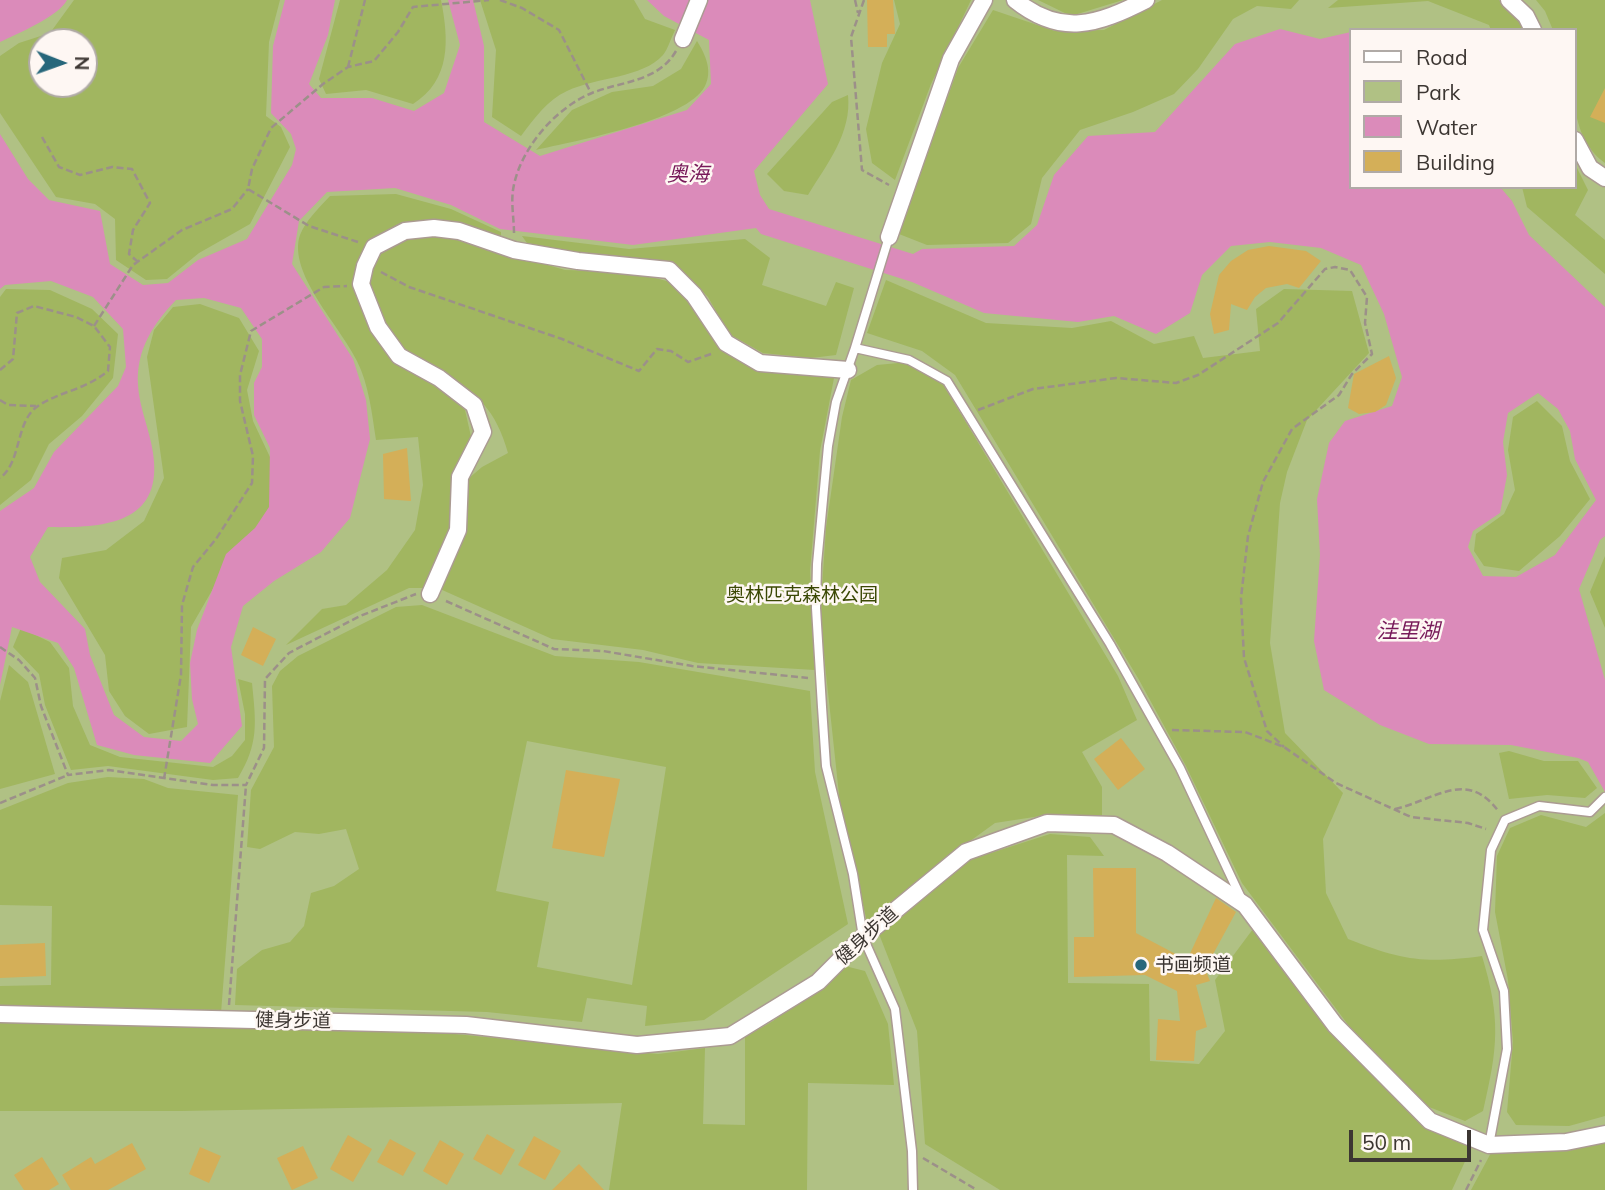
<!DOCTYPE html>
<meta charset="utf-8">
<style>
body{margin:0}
#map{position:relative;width:1605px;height:1190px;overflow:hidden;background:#f9e8de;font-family:Mulish,sans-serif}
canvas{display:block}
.legend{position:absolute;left:1349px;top:28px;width:228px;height:161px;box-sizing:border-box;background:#fef7f3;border:2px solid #b0aaa6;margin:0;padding:9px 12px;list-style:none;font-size:21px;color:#3c3632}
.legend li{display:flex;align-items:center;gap:14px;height:35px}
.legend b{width:35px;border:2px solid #b0aaa6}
.north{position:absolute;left:28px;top:28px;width:70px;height:70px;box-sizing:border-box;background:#fef7f3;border:2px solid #b0aaa6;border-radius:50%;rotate:91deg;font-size:19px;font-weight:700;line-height:28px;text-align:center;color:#3c3632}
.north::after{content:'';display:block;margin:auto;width:24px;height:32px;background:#27677b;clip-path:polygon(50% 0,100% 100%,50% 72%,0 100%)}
.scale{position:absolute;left:1349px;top:1130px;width:122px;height:32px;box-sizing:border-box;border:4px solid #3c3632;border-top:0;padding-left:9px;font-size:21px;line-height:24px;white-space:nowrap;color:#3c3632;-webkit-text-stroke:5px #fef7f3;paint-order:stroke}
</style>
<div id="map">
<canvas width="1605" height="1190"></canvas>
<ul class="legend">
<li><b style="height:9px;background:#fff"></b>Road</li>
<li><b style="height:19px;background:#b0c184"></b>Park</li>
<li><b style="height:19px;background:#db8bba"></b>Water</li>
<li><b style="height:19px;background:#d4af58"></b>Building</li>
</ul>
<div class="north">N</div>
<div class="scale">50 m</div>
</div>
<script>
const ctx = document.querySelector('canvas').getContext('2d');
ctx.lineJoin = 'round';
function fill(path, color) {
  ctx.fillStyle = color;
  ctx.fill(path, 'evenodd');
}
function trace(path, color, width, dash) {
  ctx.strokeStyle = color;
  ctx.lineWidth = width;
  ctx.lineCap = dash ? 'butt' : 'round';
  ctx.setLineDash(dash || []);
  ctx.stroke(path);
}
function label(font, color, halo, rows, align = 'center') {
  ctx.font = font + ' Mulish,"Noto Sans SC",sans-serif';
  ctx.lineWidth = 5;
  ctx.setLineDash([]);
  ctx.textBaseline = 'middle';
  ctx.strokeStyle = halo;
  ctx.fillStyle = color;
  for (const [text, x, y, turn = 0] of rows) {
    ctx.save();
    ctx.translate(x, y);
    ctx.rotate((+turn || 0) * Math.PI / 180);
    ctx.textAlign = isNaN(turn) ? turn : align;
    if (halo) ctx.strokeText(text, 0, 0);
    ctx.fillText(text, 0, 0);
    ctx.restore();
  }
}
fill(new Path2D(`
 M0,0H1605V1190H0ZM1351,30H1575V187H1351ZM42,42H84V84H42Z`), '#b0c184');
fill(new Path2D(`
 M74,0H280L269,42L266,116L281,127L290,147L250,224L199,253L167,279L146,280L116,260L115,219L95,204L56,197L0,113V56L19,43L50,33ZM42,42H84V84H42Z
 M340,0H441C449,40 451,80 413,104L366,90L326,94L319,79Z
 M480,0H634L645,19L675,30C671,38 668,49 663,55C643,78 596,77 567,91C547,100 534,119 521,136L492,117L496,50Z
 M894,0H971L931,84L895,180L872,163L866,129L882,63L900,24Z
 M1038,0H1123L1071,16Z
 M1162,0H1299L1291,9L1257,6L1233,19L1198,69L1174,94L1133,112L1080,130L1042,178L1031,224L1008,243L927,245L899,234L958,68L993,10L1055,31L1104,30Z
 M1338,0H1499L1520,19L1524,30H1491L1489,25L1428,1L1328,8Z
 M1536,0H1605V163C1564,132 1575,76 1575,30H1553L1545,11Z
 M697,41C705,54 713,70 705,86C687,121 574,141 536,150L572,110L612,92L653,86L681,69Z
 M848,95C852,133 827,164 808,195L784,191L767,174L832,102Z
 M1575,164L1588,190L1575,215L1605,240V274L1527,207L1522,187H1575Z
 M396,194L451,209L501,232V240L407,225L358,264L371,326L441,384L465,410L472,441L451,529L427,588H409L286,645L322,609L346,605L387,570L415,530L423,485L418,437L376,440C372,414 369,385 357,361C341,327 287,273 300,235C306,220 319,208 330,196Z
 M438,233L565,270L633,272L674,283L698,313L770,368L834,378L820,451L810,571L815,670L698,663L643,650L552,639L440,589L464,537L468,479L482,467L508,453C496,410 477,392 438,369C427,363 413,360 404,352C385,337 376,308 367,286L379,252L409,236Z
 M522,236L629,249L745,239L770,258L762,285L826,306L836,282L854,288L836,355L811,358L763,353L729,334L708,297L685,274L664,261L627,262L527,243Z
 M886,280L986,323L1072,328L1111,321L1154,344L1194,336L1203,358L1260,351L1256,309L1284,289L1352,291L1369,353L1307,420L1287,472L1280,503L1270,643L1285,733L1343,793L1323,839L1326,893L1348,939C1401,960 1424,964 1482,956C1501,1019 1498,1047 1483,1111L1465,1121L1429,1107L1349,1026L1242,883L1186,766L1138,678L955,375L922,351L867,333Z
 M6,289L50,290L92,309L118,334L113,378L82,416L49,444L31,480L0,505V297Z
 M200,304L239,318L259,351L247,390L253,421L277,472L266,522L233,554L191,627L187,727L149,734L125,716L109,691L105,655L59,578L62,558L106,550L144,521L164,478L147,357L154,330L173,307Z
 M909,362L943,384L1118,676L1137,720L1082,752L1102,787V818L1047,815L995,823L955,852L868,926L841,813L820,618L826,528L842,417L851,380L877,365Z
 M1537,401L1562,426L1570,461L1590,499L1560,536L1519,571L1484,566L1474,551L1476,534L1504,514L1515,490L1508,450L1513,417Z
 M1605,556V628L1590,592Z
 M422,605L555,656L639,662L810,691L815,772L848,924L704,1020L645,1026L647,1006L587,998L582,1022L487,1012L235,1005L237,969L262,950L290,942L304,926L311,893L334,886L359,869L346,829L319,834L295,832L260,849L247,847L251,790L274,747L272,686L280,671L298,656L396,607ZM527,741L666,767L632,985L537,967L549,902L496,891Z
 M21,628L50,642L69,668L73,706L90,745L120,757L213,767L232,756L245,740V714L238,679L252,683C256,723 259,743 238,778L213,780L108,766L71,770L45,705L39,674L13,647Z
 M9,665L28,682L55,774L0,789V701Z
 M1509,751L1544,761H1578L1597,788L1585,798L1547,795L1509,799L1499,753Z
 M108,777L144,779L168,788L238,795L221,1013L0,1006V986L51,985L52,906L0,905V810L68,783Z
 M1605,813V1116L1569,1126L1516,1125L1507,1112L1513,1042L1508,980L1495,912L1497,856L1510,828L1541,815L1586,827Z
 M1050,834L1090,837L1104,856L1067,855L1068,983L1149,984L1150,1061L1199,1064L1225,1031L1215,980L1253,929L1329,1030L1417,1117L1473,1144L1452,1190H1000L925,1144L917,1031L879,934L969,860Z
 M845,966L865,971L888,1024L894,1085L808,1083L807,1190H609L622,1103L181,1111H0V1021L445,1033L658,1054L705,1048L703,1124L745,1125V1037L773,1021Z
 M1605,1139V1190H1471L1492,1151Z`), '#a1b660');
fill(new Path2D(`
 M0,0H67C59,16 17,34 0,42Z
 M285,0H335L328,35L309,84L321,98H372L414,111L444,93L460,45L448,0H473L484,46V122L540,156L687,110L711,84L709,40L664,16L647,0H810L828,84L754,171L760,195L769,209L913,254L922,249L1014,246L1037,225L1054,175L1088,136L1155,132L1235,44L1280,29L1320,39L1351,32V187H1500L1512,201L1529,235L1605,307V536L1600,540L1579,589L1605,680V792L1588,762L1578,758L1511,745L1429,744L1380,725L1324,690L1314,641L1320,555L1317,499L1329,443L1345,421L1392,406L1402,377L1384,314L1361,265L1321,248L1270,242L1231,246L1202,275L1190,313L1156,334L1114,316L1078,322L984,313L912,282L761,234L756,228L633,245L500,229L451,205L395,188L327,192L299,221L292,264L353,359L366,400L370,439L350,518L321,552L274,581L243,606L231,647L242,726L210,763L134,755L97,745L74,668L58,643L12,627L0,685V511L34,488L54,452L118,386L126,367L123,329L93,297L51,281L5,285L0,289V134L28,179L49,200L100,211L110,264L143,285L168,283L198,260L247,239L292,165L296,149L291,134L271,113L273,46ZM204,298L241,308L262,339V367L254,383V415L270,448L269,507L255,528L226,554L197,630L190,663L192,699L198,724L181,741L144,737L114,715L90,655L85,629L40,582L30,557L48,527C102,528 164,525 153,453C150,431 139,407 138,385C136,350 153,324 176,300ZM1538,393L1558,409L1570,431L1575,459L1596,500L1555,555L1516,577L1483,576L1468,547L1473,531L1500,513L1507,475L1503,442L1508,413Z`), '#db8bba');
fill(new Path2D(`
 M867,0H893L895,34H887V47H868Z
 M1605,88V123L1590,117Z
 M1269,246L1306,251L1321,261L1299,288L1287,284L1266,288L1255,297L1247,310L1231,304L1229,330L1214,334L1210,314L1219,275L1231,261L1248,250Z
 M1389,356L1396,378L1386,405L1375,412L1359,414L1348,408L1354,374Z
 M407,448L411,501L384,499L383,454Z
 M253,627L276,639L263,666L241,655Z
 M1121,738L1145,769L1118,790L1094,759Z
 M566,770L620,779L604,857L552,848Z
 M1093,868H1136V933L1187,960L1216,898L1236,912L1205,969L1210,981L1196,985L1207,1027L1196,1031L1194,1061L1156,1060L1158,1019L1180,1021L1177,991L1145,975L1074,977V937H1094Z
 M45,943L46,976L0,978V945Z
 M487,1134L515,1150L501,1175L473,1159Z
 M348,1135L372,1149L353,1182L330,1169Z
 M534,1136L561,1151L545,1180L518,1165Z
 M390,1139L416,1153L403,1176L377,1162Z
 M440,1140L464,1154L447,1185L423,1171Z
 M132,1143L146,1169L108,1190H71L62,1175L91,1157L95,1164Z
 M303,1146L318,1178L292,1190L277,1158Z
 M200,1147L221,1156L209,1183L189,1174Z
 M42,1157L59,1184L49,1190H24L14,1175Z
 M579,1164L604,1190H552Z`), '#d4af58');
const lane = new Path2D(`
 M889,237L855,348L909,360L947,381L1110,644L1180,768L1242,900
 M855,348L836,402L828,446L817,564L816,608L822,707L826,766L853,874L863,937L895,1009L912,1151L913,1190
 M1489,1145L1507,1049L1504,991L1483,930L1491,850L1505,820L1539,806L1590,812L1605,797`);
const street = new Path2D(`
 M1015,0C1061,37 1097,25 1146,0
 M1509,0L1526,16L1533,30
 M683,39L699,0
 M1575,140L1590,168L1605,178
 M889,237L951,59L984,0
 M430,594L458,530L460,477L483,432L474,405L439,378L399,356L378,327L361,284L365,266L374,247L405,231L434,228L459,231L514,250L578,261L669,270L694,295L726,343L760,363L848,370
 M0,1014L466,1025L637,1045L730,1036L818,982L863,937L966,852L1047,823L1114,825L1167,853L1245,905L1335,1025L1430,1121L1489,1145L1566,1142L1605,1134`);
trace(lane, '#ab9b92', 11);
trace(street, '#ab9b92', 19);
trace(new Path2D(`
 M500,0L522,8L559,30L591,93
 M855,0L858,13
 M864,0L851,37L862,170L889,185
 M348,67L365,0
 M42,137L59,167L80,175L112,167L132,169L150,203L133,230L129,254L138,262
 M514,233C514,219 511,204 513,190C519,150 555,108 592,93C622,81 658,82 676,51
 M358,242L309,226L248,189L252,169L271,128L323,84L348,67L374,61L398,32L413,7L489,0
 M381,272L409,287L562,339L639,371L657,349L671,351L688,362L714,353
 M94,326L133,265L182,230L232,209L248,189
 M0,370L13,359L17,313L34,306L76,317L94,326L110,347L108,371C83,391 60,391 38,406C15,421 22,462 0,478
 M0,400L8,405L36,406
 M978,410L1033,389L1116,378L1176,383L1198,375L1278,323L1325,269L1335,267L1350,270L1367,297L1365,323L1372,354L1352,374L1339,395L1292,429L1263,482L1248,536L1241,598L1244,658L1267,731L1284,747
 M446,601L554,649L603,651L692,666L808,678
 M0,647L19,660L35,678L41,706L68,775L109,770L213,785H246L264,748L265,679L289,653L360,616L416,594
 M1172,730L1245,732L1284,747L1336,783L1411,817L1468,823L1486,829
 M164,779L181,675L182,605L193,567L216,539L252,483L253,456L240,401V375L251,331L324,287L347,286
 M0,803L68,775
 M1395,809C1435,800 1467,768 1499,812
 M229,1005L246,785
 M923,1158L977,1190
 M1466,1190L1481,1160`), '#9c9089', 2.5, [7, 3.5]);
trace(lane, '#fff', 8);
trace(street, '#fff', 16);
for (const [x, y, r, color] of [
 [1141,965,7,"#27677b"]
]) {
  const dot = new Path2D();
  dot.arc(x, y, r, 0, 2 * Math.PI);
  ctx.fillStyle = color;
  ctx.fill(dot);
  trace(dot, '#fef7f3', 2.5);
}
label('19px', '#3b4805', '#fef7f3', [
 ["奥林匹克森林公园",802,595]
]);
label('19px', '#3c3632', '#fef7f3', [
 ["健身步道",867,936,-42],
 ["健身步道",293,1021,1]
]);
label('19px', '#3c3632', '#fef7f3', [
 ["书画频道",1155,965]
], 'left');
label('italic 21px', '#771959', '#fef7f3', [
 ["奥海",688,175],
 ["洼里湖",1408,632]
]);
</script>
